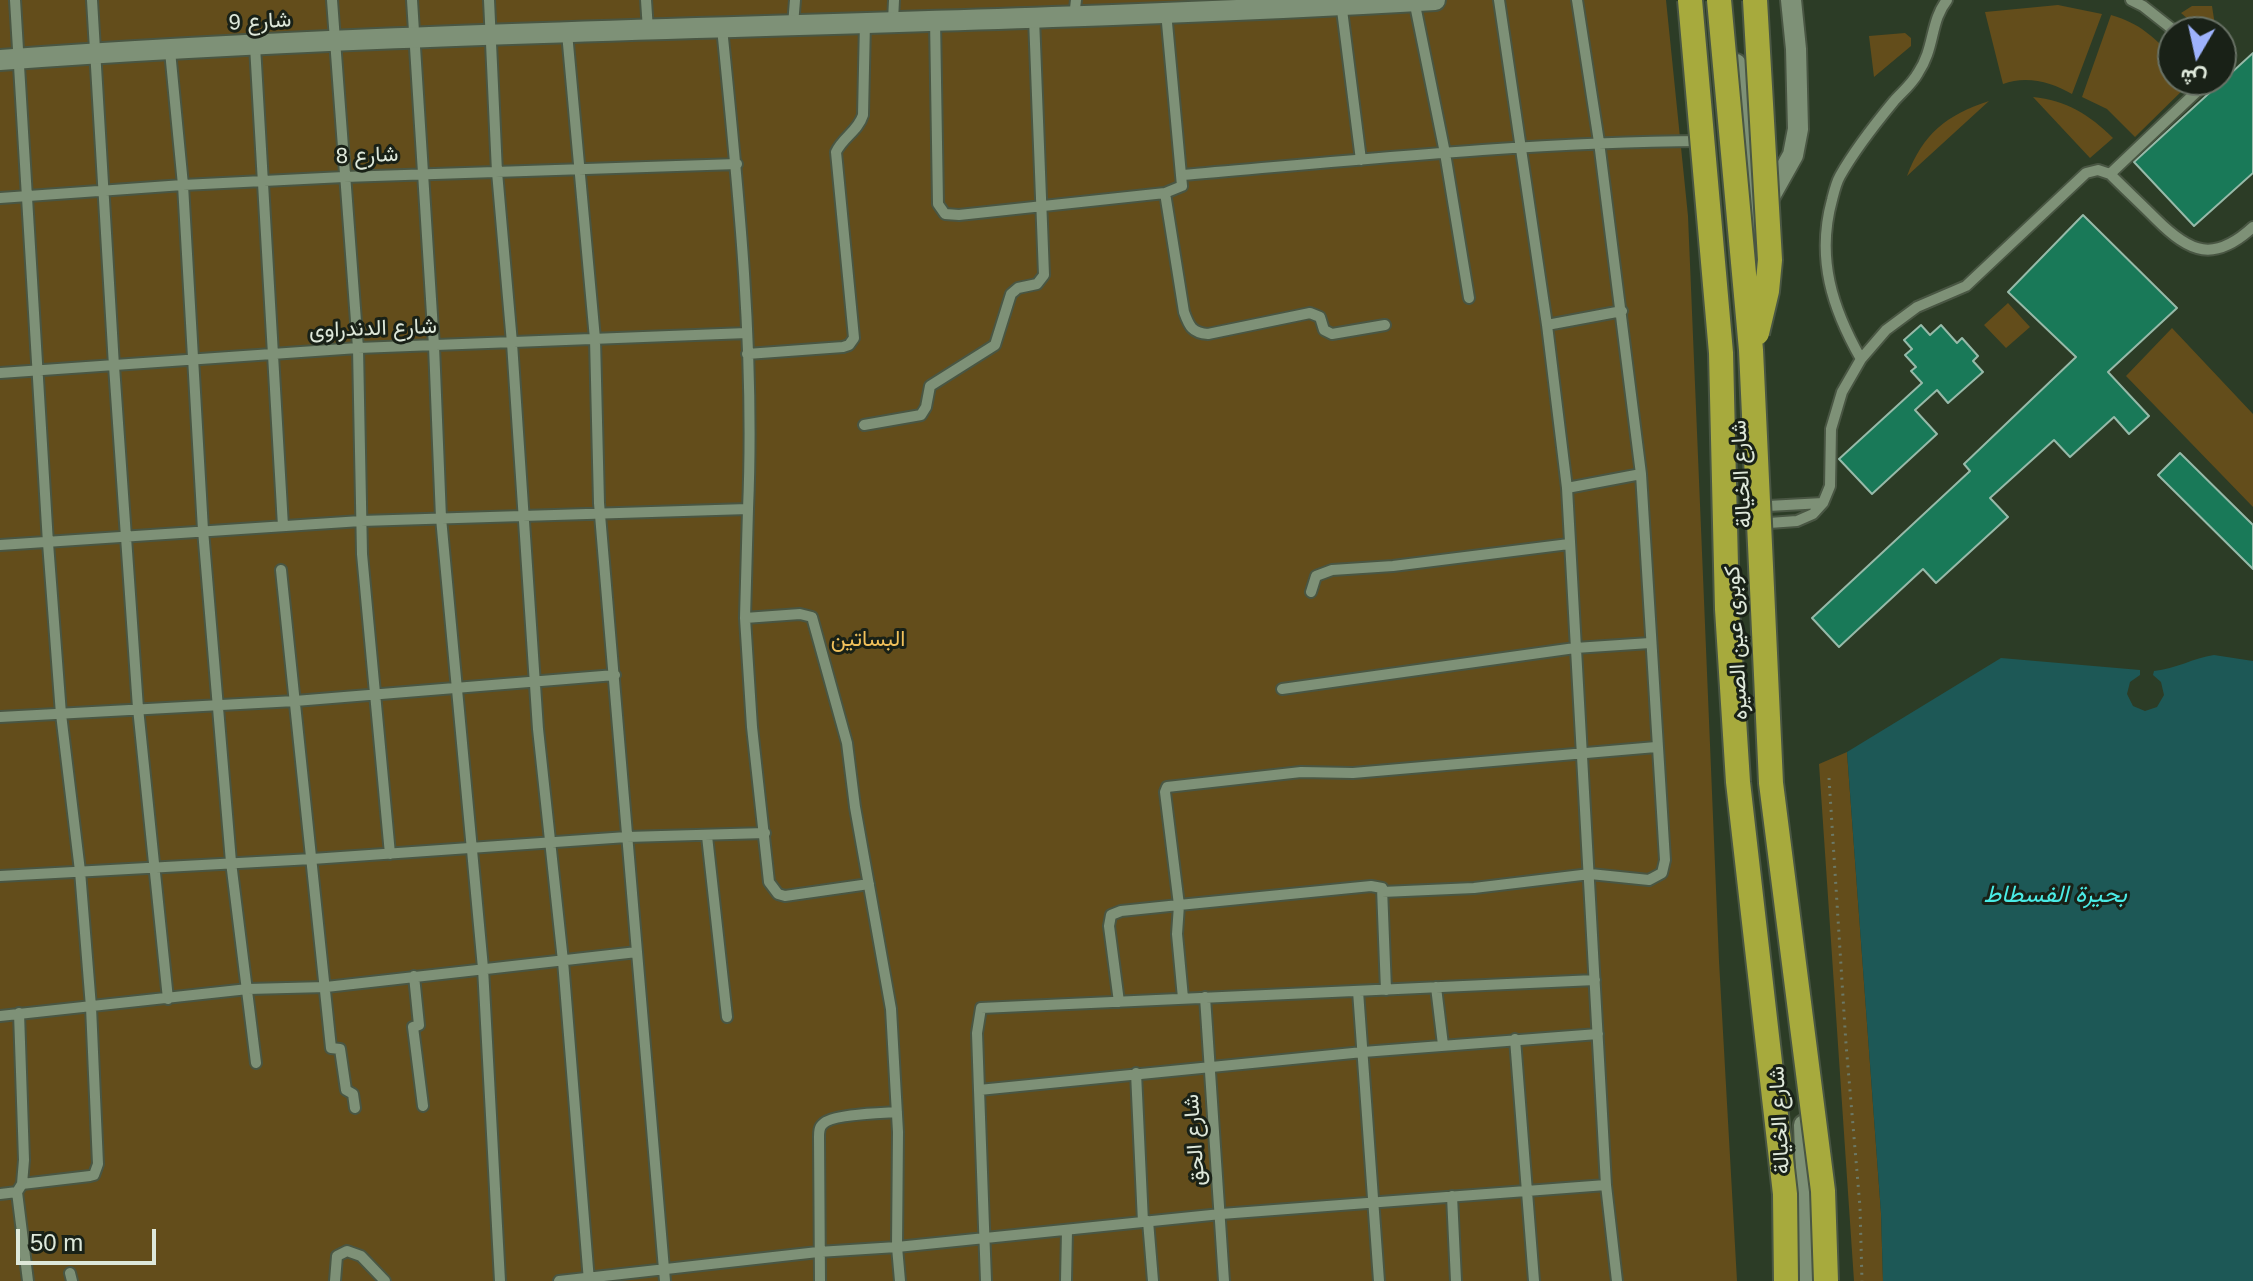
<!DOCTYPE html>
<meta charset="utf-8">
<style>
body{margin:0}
#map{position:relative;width:2253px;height:1281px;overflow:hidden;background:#2c3c26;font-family:Arial,Vazirmatn,sans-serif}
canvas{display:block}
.north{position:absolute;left:2157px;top:16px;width:80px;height:80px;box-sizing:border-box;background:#192117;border:2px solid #687165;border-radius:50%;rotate:189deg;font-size:22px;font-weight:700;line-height:32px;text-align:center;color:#dee8da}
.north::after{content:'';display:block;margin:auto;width:28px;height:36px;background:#9eb3fd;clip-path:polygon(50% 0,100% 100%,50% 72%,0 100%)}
.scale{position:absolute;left:16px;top:1229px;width:140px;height:36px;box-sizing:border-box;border:4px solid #dee8da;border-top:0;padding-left:10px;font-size:24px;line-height:28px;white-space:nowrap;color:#dee8da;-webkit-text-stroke:6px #192117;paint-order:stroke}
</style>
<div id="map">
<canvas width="2253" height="1281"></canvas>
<div class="north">ش</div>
<div class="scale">50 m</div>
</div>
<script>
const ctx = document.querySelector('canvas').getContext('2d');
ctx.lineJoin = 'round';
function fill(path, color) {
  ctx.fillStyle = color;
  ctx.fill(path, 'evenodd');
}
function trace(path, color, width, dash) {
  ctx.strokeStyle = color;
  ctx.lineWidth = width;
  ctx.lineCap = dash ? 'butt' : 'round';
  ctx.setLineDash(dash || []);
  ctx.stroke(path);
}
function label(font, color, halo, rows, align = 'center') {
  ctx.font = font + ' Arial,Vazirmatn,sans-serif';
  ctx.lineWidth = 6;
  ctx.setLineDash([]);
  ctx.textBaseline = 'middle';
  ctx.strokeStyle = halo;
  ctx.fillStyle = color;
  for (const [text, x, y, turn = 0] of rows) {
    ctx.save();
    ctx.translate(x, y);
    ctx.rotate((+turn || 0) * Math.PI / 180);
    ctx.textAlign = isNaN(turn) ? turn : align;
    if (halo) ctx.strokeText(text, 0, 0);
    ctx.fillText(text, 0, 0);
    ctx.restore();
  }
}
fill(new Path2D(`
 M0,0H1666L1688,216L1719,961L1737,1281H0Z
 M2058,5L2102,14L2072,94C2052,82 2026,75 2003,84L1985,12Z
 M2192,6H2212L2216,32H2203L2181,13Z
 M2111,15C2142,24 2150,36 2173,55V80H2193L2135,137L2107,109L2082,97Z
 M1905,33L1911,38V46L1874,77L1869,36Z
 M2033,97C2066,100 2090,115 2113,138L2090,158Z
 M1989,101L1907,176C1923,134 1946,115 1989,101Z
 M2008,303L2030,327L2006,348L1984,325Z
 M2172,328L2253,414V507L2126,376Z
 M1847,752L1881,1213L1883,1281H1854L1819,764Z`), '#634d1b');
fill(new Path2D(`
 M2214,655L2253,661V1281H1883L1881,1213L1847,752L2001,658L2140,670V675L2130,682L2127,694L2133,706L2145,711L2157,707L2164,695L2161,682L2153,675L2154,671C2176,669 2193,658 2214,655Z`), '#1d5856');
const building = new Path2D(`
 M2253,53V173L2194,226L2134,162Z
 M2083,215L2177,308L2108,372L2149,416L2129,434L2114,417L2070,457L2054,440L1990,498L2008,517L1936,583L1923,569L1839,647L1812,618L1970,471L1964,464L2076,357L2008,292Z
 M1921,325L1930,335L1941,325L1957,343L1962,338L1978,356L1973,361L1983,372L1948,403L1937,390L1915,410L1937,434L1872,494L1839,459L1922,383L1911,371L1916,367L1905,355L1912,349L1904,340Z
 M2180,453L2253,525V569L2158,475Z`);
fill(building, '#197958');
trace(building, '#97baa9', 2);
const service = new Path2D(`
 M15,0L48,543L61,714L80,871L91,1007L98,1164L94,1175L90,1176L22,1184
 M92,0L114,366L138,708L168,999
 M332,0L358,348L362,554L390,854
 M412,0L434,346L441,518L483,968L500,1281
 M489,0L497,172L512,343L538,729L563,961L589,1281
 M646,0L648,30
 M1414,0L1445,153L1469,298
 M1499,0L1547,325L1567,488L1606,1185L1617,1281
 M2131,0L2143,6L2176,32
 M1341,2L1361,160
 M1074,17L1076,0
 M935,19L938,204L945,214L959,215L1165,193L1182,186L1166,12
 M893,21L894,0
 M793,25L795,0
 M255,46L283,526
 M170,51L183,185L203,530L231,862L256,1063
 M2110,174L2209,80
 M1182,175C1356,160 1529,142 1703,141
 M1165,193L1184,312C1189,326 1192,333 1208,334L1310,313L1320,317L1324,330L1332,334L1385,325
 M0,198L183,185L344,177L737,164
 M1547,325L1622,311
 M747,354L843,347L849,345L854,338L836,152C843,137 858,131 863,115L865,22
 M1861,359C1832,308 1816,258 1832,200C1834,192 1836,183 1840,176C1854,151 1875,124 1894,101C1902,92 1912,84 1918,73C1935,48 1930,21 1947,0
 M0,373L358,348L747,333
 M864,425L921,415L926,407L930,386L995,345L1011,294L1018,288L1037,284L1044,275L1034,18
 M1567,488L1641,474
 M1768,506L1823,503
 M748,509L745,618L752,727L769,882L778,894L785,896L869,884
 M1769,523L1797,521L1813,514L1823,503L1830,486L1831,429L1842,392L1861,359L1886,330L1917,307L1966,286L2086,173L2098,170L2110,174C2125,189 2141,204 2156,219C2190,253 2214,263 2253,227
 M0,545L361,521L748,509C755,348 738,187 722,28
 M281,570L331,1048L340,1049L346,1090L353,1094L355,1108
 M1311,592L1316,576L1332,570L1393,566L1569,544
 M745,618L800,614L812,617L847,743L855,807L891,1009L898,1132L897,1247L900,1281
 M1282,689L1575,648L1650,643
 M0,717L295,701L615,675
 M707,836L727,1017
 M0,876L312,859L627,837L765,833
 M1382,892L1474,888L1590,874L1649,880L1662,873L1665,860L1641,474L1599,142L1577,0
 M637,952L665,1281
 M414,976L419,1025L413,1027L423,1106
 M1436,987L1443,1045
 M1358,991L1379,1281
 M1205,997L1224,1281
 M1183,998L1177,934L1179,905L1371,886L1382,888L1386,990
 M1119,1002L1109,926L1111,915L1121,911L1179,905L1165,792L1167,787L1301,772L1353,773L1656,747
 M0,1016L248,989L326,987L637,952L599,503L595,339L567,33
 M1515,1039L1534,1281
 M1136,1073L1143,1222
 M979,1090L977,1033L981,1008L1595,980
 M17,1192L22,1184L24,1160L19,1013
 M0,1194L17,1192L28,1281
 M1452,1196L1456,1281
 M1148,1221L1153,1281
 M70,1273L72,1281
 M335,1281L337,1256L347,1251L361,1256L385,1281
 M559,1281L818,1252L897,1247L1221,1214L1606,1185
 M820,1281L819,1137C819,1132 819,1127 823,1124C831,1114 882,1113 897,1112
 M986,1281L979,1090L1363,1052L1598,1034
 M1066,1281L1067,1230`);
const tertiary = new Path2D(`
 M0,60C477,25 957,28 1435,0
 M1736,64L1754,222L1758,299
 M1765,205L1793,155L1798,129L1796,49L1791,0
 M1804,1125L1810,1281`);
trace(service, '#495643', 14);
trace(tertiary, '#495643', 24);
trace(new Path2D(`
 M1829,778L1846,1044L1860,1207L1862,1281`), '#6c7966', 3, [2, 6]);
trace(service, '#7e9177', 10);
trace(tertiary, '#7e9177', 20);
const motorwayBridge = new Path2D(`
 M1690,0L1721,353L1727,609L1738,782L1785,1194L1786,1281
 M1719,0L1751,350L1771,783L1823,1191L1826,1281
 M1755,0L1770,260L1767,291L1757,333`);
trace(motorwayBridge, '#495643', 28, []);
trace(motorwayBridge, '#a7aa3d', 24);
label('22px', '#dee8da', '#192117', [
 ["شارع 9",260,22,-3],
 ["شارع 8",367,156,-2],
 ["شارع الدندراوى",373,329,-2],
 ["شارع الخيالة",1742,474,-93],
 ["كوبرى عين الصيره",1737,643,-93],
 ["شارع الخيالة",1780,1120,-93],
 ["شارع الحق",1195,1140,-94]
]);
label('22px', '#f1c15b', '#192117', [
 ["البساتين",868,640]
]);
label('italic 24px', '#4aebe5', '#192117', [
 ["بحيرة الفسطاط",2055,895]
]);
</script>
